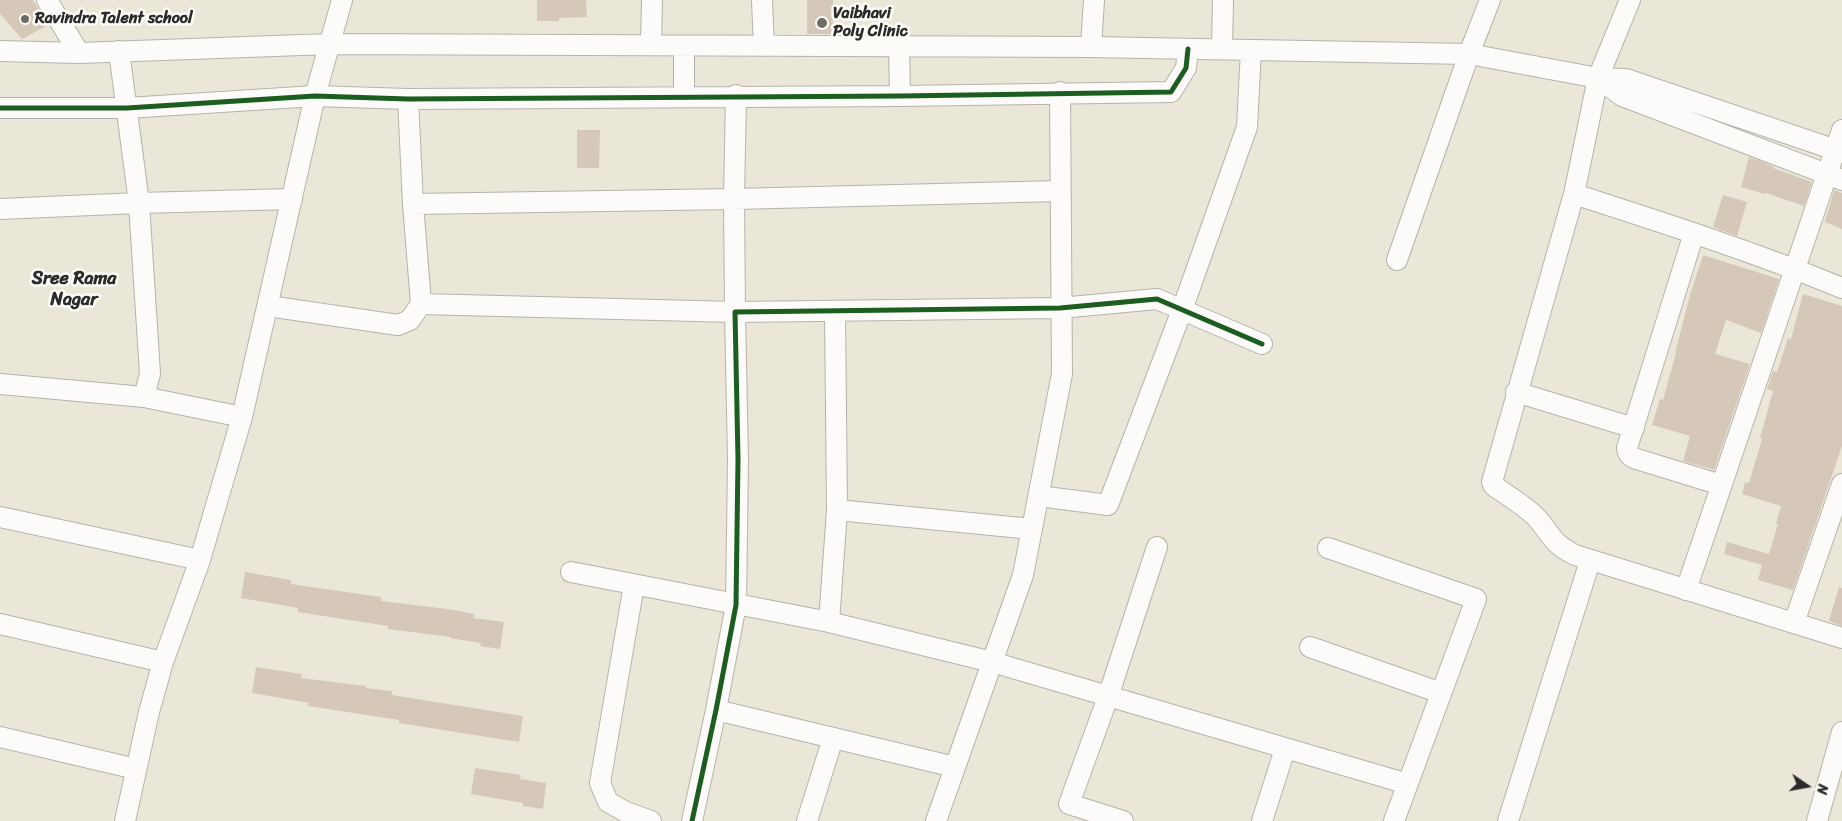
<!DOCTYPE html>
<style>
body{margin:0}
#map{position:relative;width:1842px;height:821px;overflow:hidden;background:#eae7d9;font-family:Sriracha,sans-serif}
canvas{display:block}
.north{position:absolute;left:1782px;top:761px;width:50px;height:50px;-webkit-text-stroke:4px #fdfcf7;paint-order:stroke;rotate:102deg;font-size:14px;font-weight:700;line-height:20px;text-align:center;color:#2b2b2b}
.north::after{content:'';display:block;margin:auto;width:18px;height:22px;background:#2b2b2b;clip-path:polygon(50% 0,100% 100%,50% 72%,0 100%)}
</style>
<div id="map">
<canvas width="1842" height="821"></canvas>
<div class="north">N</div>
</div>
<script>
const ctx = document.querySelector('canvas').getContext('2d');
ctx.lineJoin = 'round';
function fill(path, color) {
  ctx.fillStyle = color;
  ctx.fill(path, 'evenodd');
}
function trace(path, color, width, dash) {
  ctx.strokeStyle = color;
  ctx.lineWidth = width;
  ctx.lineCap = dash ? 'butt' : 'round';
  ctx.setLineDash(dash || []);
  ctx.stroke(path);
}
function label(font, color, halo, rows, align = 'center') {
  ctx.font = font + ' Sriracha,sans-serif';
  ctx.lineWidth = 5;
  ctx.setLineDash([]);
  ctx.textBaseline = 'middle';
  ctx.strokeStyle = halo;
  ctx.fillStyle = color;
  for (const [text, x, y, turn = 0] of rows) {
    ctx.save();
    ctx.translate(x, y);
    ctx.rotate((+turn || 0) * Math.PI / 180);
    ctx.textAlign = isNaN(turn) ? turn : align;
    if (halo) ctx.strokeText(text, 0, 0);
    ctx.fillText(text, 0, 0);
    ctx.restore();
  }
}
fill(new Path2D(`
 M0,0H33L48,25L22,39L0,14Z
 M537,0H586L587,17L559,18V21H537Z
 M807,0H833V34H807Z
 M577,130H600L599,168H577Z
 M1749,157L1773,166V168L1812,182L1804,206L1766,193L1765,194L1741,187Z
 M1834,190L1842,193V229L1825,222Z
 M1723,195L1747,202L1737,236L1713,227Z
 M1703,255L1779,279L1761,333L1726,320L1715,354L1750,364L1714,470L1683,461L1690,436L1652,425L1660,399L1663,400L1676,353H1675L1690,295Z
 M1803,294L1842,306V446L1793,590L1758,580L1762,565L1724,554L1727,542L1769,554L1778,524H1776L1781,506L1742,494L1745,482L1749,483L1762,439L1760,438L1773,391L1767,389L1773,371L1777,372L1788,338L1791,339Z
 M245,572L291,580V584L381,597V601L448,609L474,614L473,618L504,622L500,649L480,646L481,643L450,638V637L388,629V626L298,612V608L241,598Z
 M1839,587L1842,588V626L1829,621Z
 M256,667L302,674L301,678L366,686V688L392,691V695L523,716L519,742L399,723V720L308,706L309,703L252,693Z
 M475,768L521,775L520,779L546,783L543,809L523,806V803L471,794Z`), '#d5c8b9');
const minor = new Path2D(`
 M47,0L79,53
 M762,0L764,46
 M1630,0L1598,78L1574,194L1492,482L1494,486C1508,496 1524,505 1536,517C1552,535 1551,543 1575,555L1842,638
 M651,45L652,0
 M899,46L900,96
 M1091,47L1469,54L1598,78L1626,79L1842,152
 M1222,48L1223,0
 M0,51L79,53L330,44L1091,47L1094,0
 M119,51L139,203L150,374L144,397
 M1598,78L1622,96L1842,180
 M684,97V46
 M408,99L413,204L421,304L735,312L734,199L736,95
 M0,108H127L315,96L408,99L900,96L1171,92L1186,68L1188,49
 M1574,194C1664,223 1754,252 1842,288
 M413,204L734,199L1060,191
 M0,209L139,203L292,199
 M1694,233L1627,448C1628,456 1632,458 1640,460L1721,485
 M1397,260L1469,54L1490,0
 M268,306L398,325L410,320L421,304
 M0,384L144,397L242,417
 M1516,392L1634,428
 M1039,496L1108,505L1182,310L1247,127L1251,50
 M837,510L1032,529
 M0,517L200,560
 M1328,548L1476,599L1394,821
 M571,572L829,622L992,662L1408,784
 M634,585L600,783L608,802L626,812L651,821
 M1686,590L1842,130
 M829,622L837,510L835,311
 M1794,623L1842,484
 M0,624L163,662
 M1310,647L1441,693
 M716,710L955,767
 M0,737L136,769
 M125,821L149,712L163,662L200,560L242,417L315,96L342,0
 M692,821L716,710L736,605L738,459L735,312L1060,308L1157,299L1262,344
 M807,821L833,738
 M936,821L1023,575L1062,374L1060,92
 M1123,821L1069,804L1108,697L1157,547
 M1262,821L1285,749
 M1508,821L1590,561
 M1817,821L1842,732`);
trace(minor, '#b5b3aa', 22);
trace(minor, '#fcfbf9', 20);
trace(new Path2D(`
 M0,108H127L315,96L408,99L900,96L1171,92L1186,68L1188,49
 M692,821L716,710L736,605L738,459L735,312L1060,308L1157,299L1262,344`), '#1b5e20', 5);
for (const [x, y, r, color] of [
 [25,19,5,"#6e6d68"],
 [822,23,6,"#6e6d68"]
]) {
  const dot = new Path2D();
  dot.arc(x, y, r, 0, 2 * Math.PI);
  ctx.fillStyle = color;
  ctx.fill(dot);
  trace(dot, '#fdfcf7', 2);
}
label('bold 16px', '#2b2b2b', '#fdfcf7', [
 ["Vaibhavi",833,14],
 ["Poly Clinic",833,32],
 ["Ravindra Talent school",35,19]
], 'left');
label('bold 18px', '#2b2b2b', '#fdfcf7', [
 ["Sree Rama",74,279],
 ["Nagar",74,300]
]);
</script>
